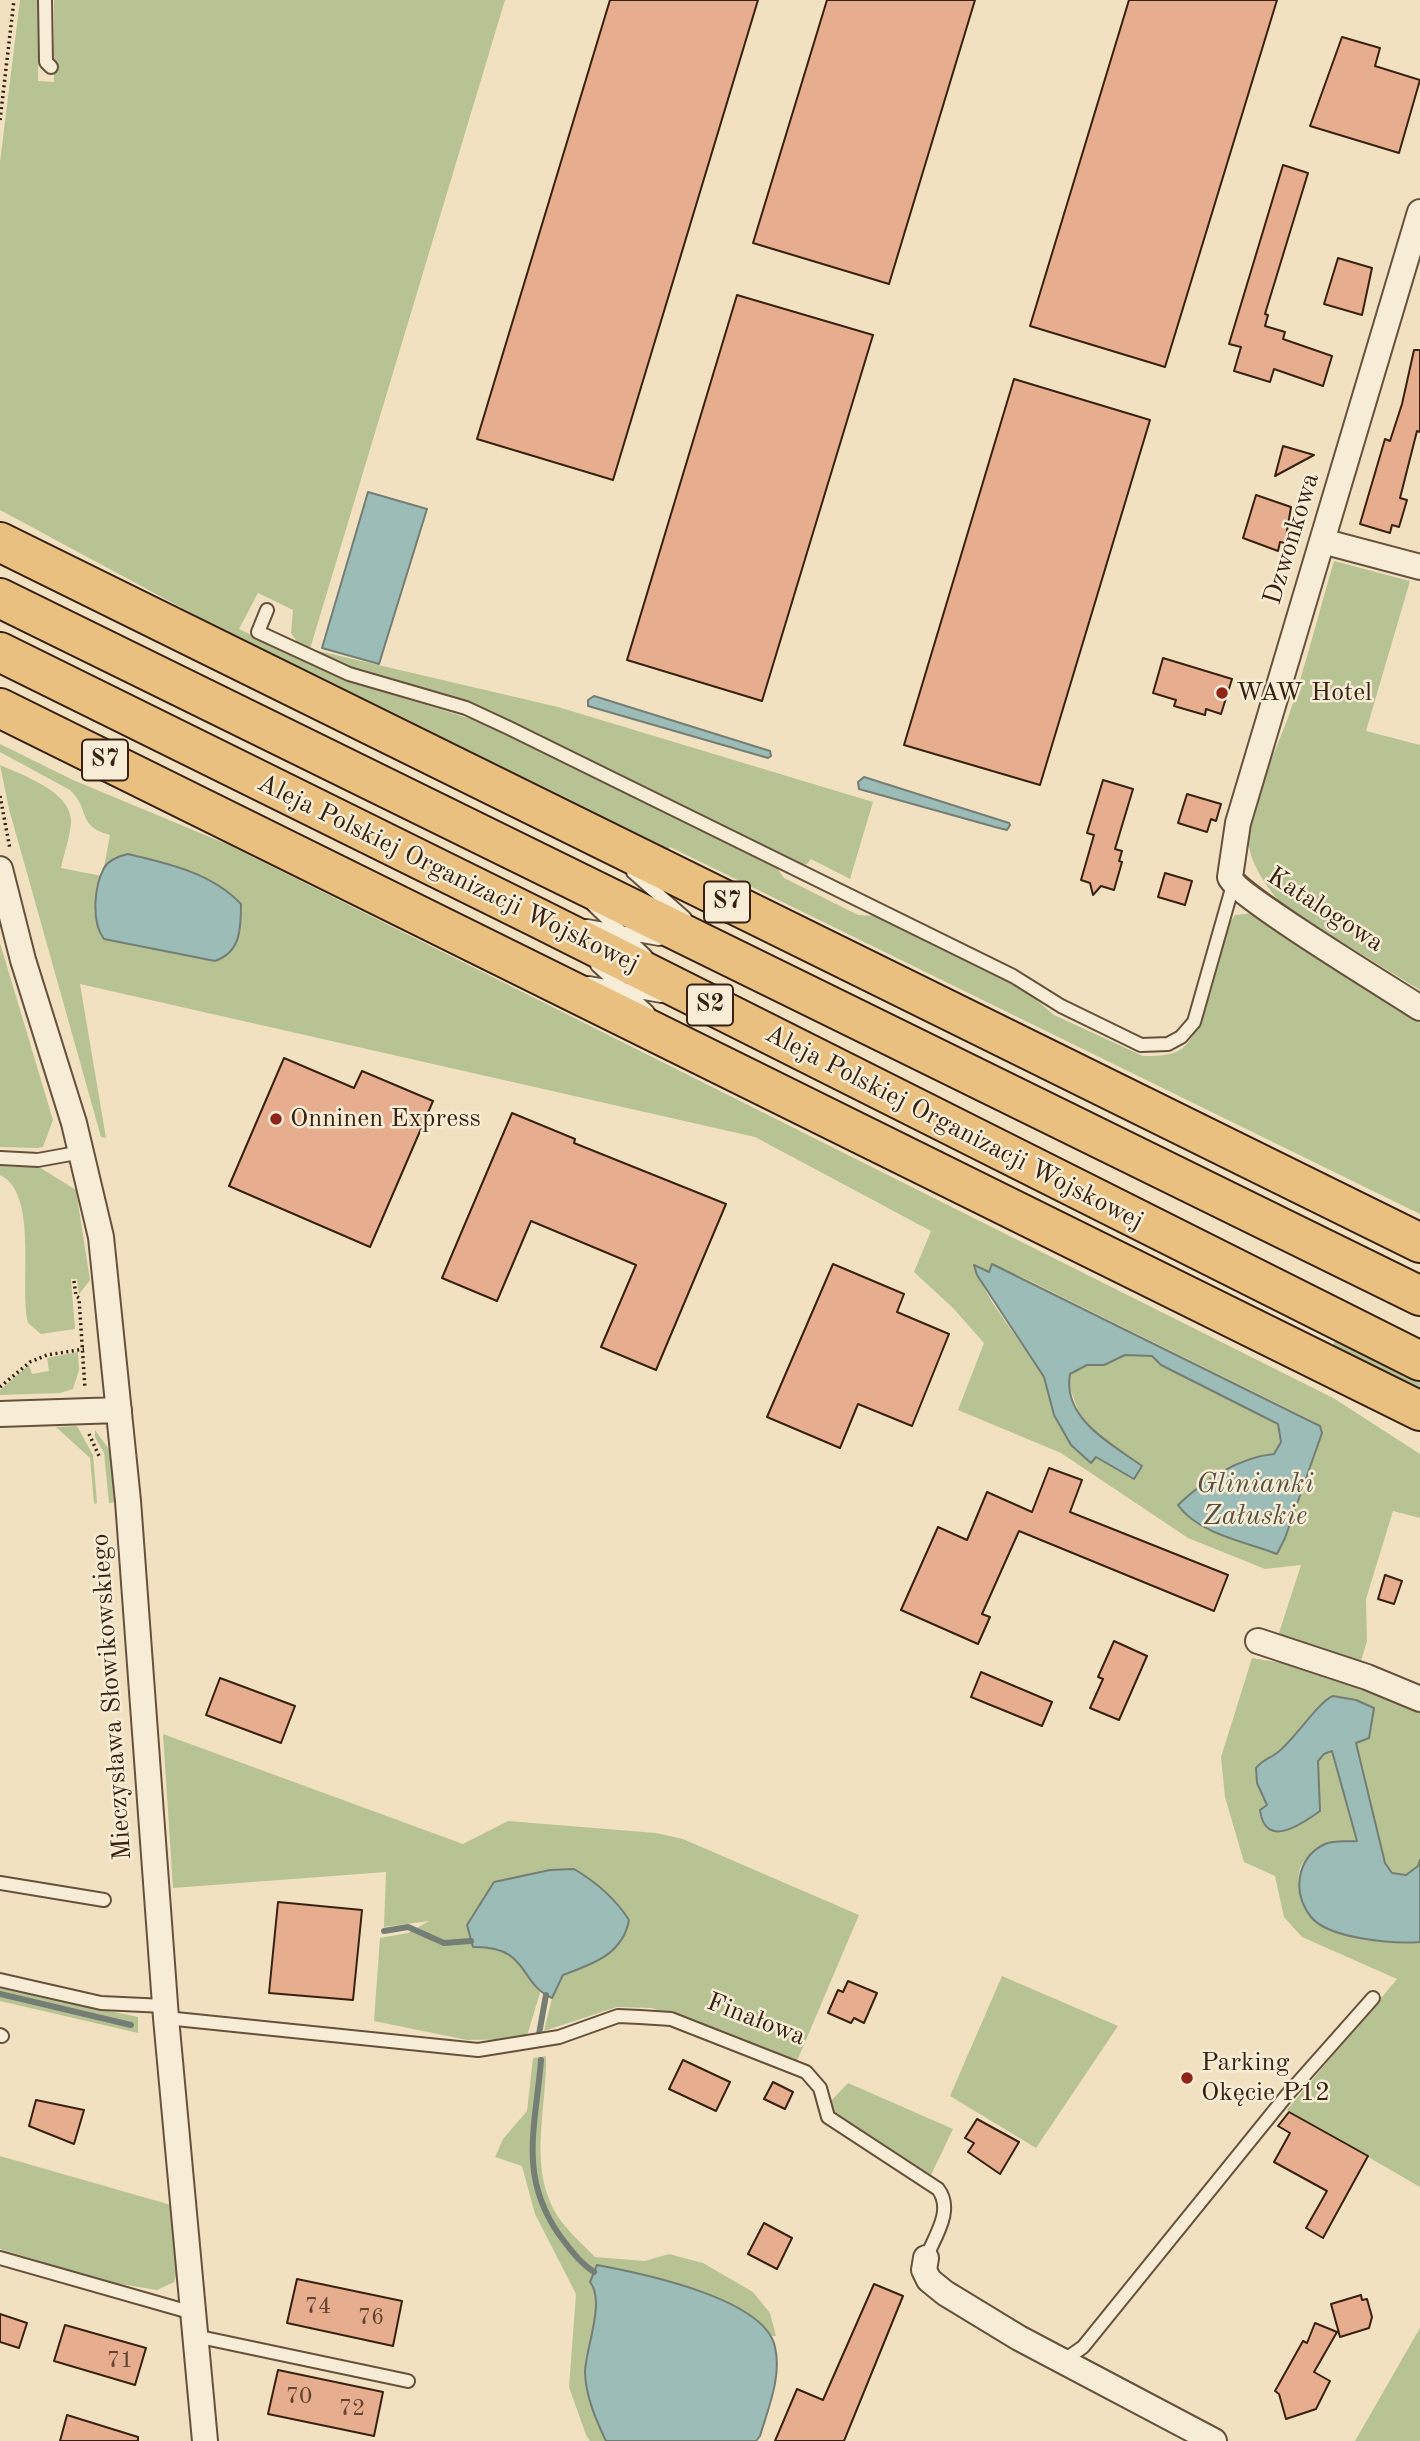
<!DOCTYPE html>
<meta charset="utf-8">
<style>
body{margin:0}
canvas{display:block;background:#f2e1c0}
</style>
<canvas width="1420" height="2441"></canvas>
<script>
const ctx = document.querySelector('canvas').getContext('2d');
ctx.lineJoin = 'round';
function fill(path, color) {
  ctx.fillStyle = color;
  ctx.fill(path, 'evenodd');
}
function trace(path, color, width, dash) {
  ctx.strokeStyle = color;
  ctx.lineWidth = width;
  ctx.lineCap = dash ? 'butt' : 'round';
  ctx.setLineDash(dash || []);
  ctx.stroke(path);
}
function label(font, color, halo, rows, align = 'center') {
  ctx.font = font + ' "Old Standard TT",serif';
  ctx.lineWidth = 5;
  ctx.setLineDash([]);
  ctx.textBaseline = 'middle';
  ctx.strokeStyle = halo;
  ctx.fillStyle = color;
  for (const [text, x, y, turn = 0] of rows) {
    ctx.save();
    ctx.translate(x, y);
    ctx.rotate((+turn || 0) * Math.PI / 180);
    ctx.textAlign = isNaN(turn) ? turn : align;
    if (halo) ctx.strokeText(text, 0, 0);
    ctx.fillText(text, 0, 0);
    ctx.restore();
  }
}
fill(new Path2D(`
 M20,0H39L38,81L54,82V0H505L310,649L558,707L873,802L850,879L811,859L807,864L799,865L548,741L340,665L300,646L291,633L293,610L258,593L239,629L348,681L481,722L774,864L784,878L858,915L879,916L1018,984L1054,1015L1143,1056C1154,1056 1170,1056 1180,1050C1205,1035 1220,953 1229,924L1235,915L1253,913L1420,1023V1214L670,847L667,851L232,635L0,510V162Z
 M1334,561L1410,581L1366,731L1420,745V990L1284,907C1268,889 1248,862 1248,837C1248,810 1279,743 1289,715C1306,664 1319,612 1334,561Z
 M0,744L73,780L229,845L1335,1399L1420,1454V1518L1393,1511L1366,1599L1367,1641L1361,1661L1278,1636L1301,1565L1265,1569L1188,1538L1061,1453L958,1410L984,1343L953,1308L914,1272L931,1231L755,1137L80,984L106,1138L101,1137L9,809L0,765C22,775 70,791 71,820C71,835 64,853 61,868L102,876L94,915L116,856L104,867L110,835C76,826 91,810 70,790L0,752ZM976,1265L989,1272L993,1265L1024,1278L1313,1421L1320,1426L1322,1433L1303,1482L1178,1505C1203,1481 1240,1456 1274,1454C1282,1445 1284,1435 1279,1424L1161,1365L1152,1356L1125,1355L1104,1365H1088L1070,1374L1068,1383L1079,1413L1092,1431L1112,1444L1134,1479L1096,1457L1091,1463L1054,1415L1044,1377L992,1302L977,1275Z
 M0,943L53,1120L43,1147L37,1148L0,1147Z
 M0,1166L39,1167L76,1190L90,1280L79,1294L77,1279H71L75,1329L41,1334L28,1323C19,1286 39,1193 0,1175Z
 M1335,1341L1420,1383V1398L1329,1353Z
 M78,1352L79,1370L73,1389L60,1393L0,1395V1390L29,1365L32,1374L49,1371L47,1358Z
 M77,1426L93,1455L97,1503L94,1504L90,1458L56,1427Z
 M95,1430L111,1452L116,1502L109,1503L104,1453L95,1437Z
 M1252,1658L1300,1666L1420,1706V1860L1418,1866L1407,1875L1392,1873L1385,1863L1356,1743L1369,1738L1319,1706C1305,1729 1283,1749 1260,1763L1257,1783L1267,1805L1261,1819L1324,1754L1332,1751L1357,1842C1323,1841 1286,1857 1303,1897C1305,1903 1307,1913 1311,1917C1329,1939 1394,1944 1420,1942V2187L1287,2110L1397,1979L1302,1937L1284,1917L1275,1876L1244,1862L1225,1797L1221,1757Z
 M163,1734L463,1844L508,1821L656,1833L683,1839L859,1915L797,2061L652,2008L617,2007L544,2031L552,1998L563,1975C589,1966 624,1949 629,1920C615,1898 596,1882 574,1869L494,1882L468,1925L473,1947C506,1947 526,1964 540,1993L526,2039L467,2040L374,2021L380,1938L408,1933L429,1921L384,1927L386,1872L173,1888Z
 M1002,1976L1118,2026L1036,2148L950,2096Z
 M0,1988L138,2017V2033L0,2001Z
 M546,2056C547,2113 526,2171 561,2221C571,2234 584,2246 595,2257L645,2261L669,2254L703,2263L753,2292L770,2313L776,2336H771C755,2302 635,2276 597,2265L590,2282C607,2305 585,2347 585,2373C586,2397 596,2420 606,2441H590L586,2435L569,2387L576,2294L535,2214L522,2166L495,2157L503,2139L527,2111L533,2058Z
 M848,2083L953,2129L931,2175L835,2112L829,2103Z
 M0,2156L171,2205L178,2269L174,2282L157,2290L108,2282L0,2249Z
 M1420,2328V2441H1355Z`), '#b8c394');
const water = new Path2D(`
 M368,492L427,509L379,664L322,648Z
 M594,696L770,751L771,756L768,758L588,706V700Z
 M864,777L1009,823L1010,825L1007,830L995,827L859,789L858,782Z
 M128,854C167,863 212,873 241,904C241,928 241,952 215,961L104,939C91,922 94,887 104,868C109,859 119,856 128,854Z
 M992,1264L1320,1426L1322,1433L1285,1538L1277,1554C1246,1542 1197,1533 1178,1505C1203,1481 1239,1457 1274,1454L1281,1442L1278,1424L1161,1365L1152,1356L1125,1355L1104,1365H1087L1070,1374C1062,1419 1112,1444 1142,1466L1134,1479L1096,1457L1091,1463L1071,1445L1054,1415L1044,1377L977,1275L974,1265L989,1272Z
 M1333,1696L1356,1700L1374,1708L1369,1738L1356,1743L1385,1863L1392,1873L1406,1875L1418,1866L1420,1860V1942C1394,1944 1329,1939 1311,1917C1292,1893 1296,1858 1325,1844C1333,1840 1347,1842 1357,1841L1332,1751L1324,1754L1318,1761L1320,1811C1302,1824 1265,1850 1260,1810L1267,1805L1257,1783L1256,1768C1262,1760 1271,1758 1278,1752C1294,1740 1319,1701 1333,1696Z
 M574,1869C596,1882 615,1898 629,1920C623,1954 593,1964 563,1975L552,1998C518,1983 530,1946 473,1947L467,1925L494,1882L550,1870Z
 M597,2265C640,2273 765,2298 775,2347C782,2376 768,2409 760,2436L756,2441H606C596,2420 586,2397 585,2373C585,2349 606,2302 590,2282Z`);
fill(water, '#9cbcb8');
trace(water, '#747e75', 2);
trace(new Path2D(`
 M384,1931L408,1927L444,1943L471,1941
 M0,1994L131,2025
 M539,2034L546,1995
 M541,2060C536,2125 518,2174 558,2233C569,2248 579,2262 594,2272`), '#747e75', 6);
const building = new Path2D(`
 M610,0H758L613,480L477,439Z
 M827,0H975L889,284L753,243Z
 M1129,0H1277L1165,367L1030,326Z
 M1342,37L1380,48L1375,66L1420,80L1399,153L1310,126Z
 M1283,165L1308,173L1265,314L1268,315L1265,326L1285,332L1283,339L1332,356L1323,386L1274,369L1270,382L1234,371L1241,347L1229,344Z
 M1338,258L1372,268L1362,315L1324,304Z
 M737,295L873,335L762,701L627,660Z
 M1414,350H1420V432L1417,431L1400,498L1407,500L1399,527L1392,525L1390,533L1360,524L1385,439L1390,441L1402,404Z
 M1014,379L1150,420L1040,785L904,745Z
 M1283,446L1314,455L1275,476Z
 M1256,495L1291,507L1285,543L1280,542L1278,551L1243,538Z
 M1163,658L1232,679L1221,714L1206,709L1205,715L1174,706L1176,700L1153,693Z
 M1103,780L1133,789L1115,849L1122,851L1119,861L1122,862L1114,890L1101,886L1093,895L1090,883L1081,880L1094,835L1087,833Z
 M1187,794L1221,804L1216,821L1211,819L1207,832L1178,823Z
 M1165,873L1192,881L1185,905L1158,897Z
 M284,1058L354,1088L362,1071L433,1101L370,1247L229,1186Z
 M512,1113L575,1139L574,1143L726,1204L656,1370L601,1347L636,1265L531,1221L497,1301L442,1278Z
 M833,1264L904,1294L897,1312L949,1334L912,1426L858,1404L840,1448L767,1417Z
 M1049,1468L1082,1480L1070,1512L1228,1575L1214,1611L1019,1531L982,1614L990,1617L978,1644L901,1610L938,1527L967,1540L987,1492L1032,1512Z
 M1385,1575L1402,1581L1394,1604L1378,1599Z
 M1114,1641L1147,1656L1119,1720L1090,1708L1103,1679L1098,1677Z
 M981,1672L1052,1702L1042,1726L971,1697Z
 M220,1678L295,1706L281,1743L206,1715Z
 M278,1902L362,1910L353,2000L269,1993Z
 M848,1981L877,1993L864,2023L854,2018L851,2023L828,2013L838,1990L843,1992Z
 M683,2060L730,2082L716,2111L669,2089Z
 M773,2082L793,2092L785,2109L764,2099Z
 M36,2100L84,2110L74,2144L29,2126Z
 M1289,2112L1368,2156L1323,2238L1306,2228L1327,2191L1274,2162L1290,2133L1278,2126Z
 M977,2119L1019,2142L1000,2174L968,2152L974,2143L965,2138Z
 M764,2223L792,2238L777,2269L748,2254Z
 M297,2279L402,2301L393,2346L287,2323Z
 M874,2284L903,2296L844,2441H775L797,2389L823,2400Z
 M1361,2295L1362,2300L1367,2299L1372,2317L1369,2328L1340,2337L1331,2304Z
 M0,2314L27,2323L19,2348L0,2342Z
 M1315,2323L1337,2332L1314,2372L1330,2381L1316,2409L1286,2419L1279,2394L1275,2391L1303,2341L1307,2343Z
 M65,2325L146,2348L135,2385L54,2361Z
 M278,2370L383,2392L374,2436L268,2414Z
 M67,2415L138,2437V2441H60Z`);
fill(building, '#e6ad8e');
trace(building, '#382111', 2);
const service = new Path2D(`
 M45,0L46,62L51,67
 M267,610L258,632L349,674L466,708L509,728L1013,976L1061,1006L1141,1045L1168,1044L1181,1037L1194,1022L1233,885
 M633,872L685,918
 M593,905L646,956
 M587,926L659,939
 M597,965L648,1012
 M589,983L661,996
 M0,1158L38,1160L82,1152
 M0,1883L104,1900
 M0,1980L101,2003L165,2006
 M166,2018L478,2050L559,2037L618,2016L640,2017L671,2019L806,2072L820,2088L828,2117L938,2189C954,2210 935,2236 926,2258
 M0,2035L2,2036
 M0,2258L193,2313
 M195,2336L408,2381
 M1063,2361L1083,2347L1287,2095L1373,1998`);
const minor = new Path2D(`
 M1420,212L1238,823L1230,877C1234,894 1394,991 1420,1008
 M1322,541L1420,567
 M0,869L23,960L74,1123L101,1237L128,1501L166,2018L205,2441
 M0,1414L119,1410
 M1258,1641L1367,1677L1420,1699
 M926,2258L924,2270L929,2280L945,2293L1019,2338L1214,2441`);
const motorway = new Path2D(`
 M0,542L1420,1243
 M0,598L1420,1296
 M0,652L538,918L1420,1361
 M0,708L1420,1411`);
trace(service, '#66513d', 16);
trace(minor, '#66513d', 28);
trace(motorway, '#382111', 42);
trace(new Path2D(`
 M0,120L14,0
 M0,796L10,849
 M74,1281L76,1296L79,1298L85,1389
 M0,1387L30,1362L47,1355L84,1349
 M89,1434L99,1456`), '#382111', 3.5, [2, 3.5]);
trace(service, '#f7ecd6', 12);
trace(minor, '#f7ecd6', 24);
trace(motorway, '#e9c080', 38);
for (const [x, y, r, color] of [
 [1222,693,7,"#8f2418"],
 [276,1119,7,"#8f2418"],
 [1187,2078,7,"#8f2418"]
]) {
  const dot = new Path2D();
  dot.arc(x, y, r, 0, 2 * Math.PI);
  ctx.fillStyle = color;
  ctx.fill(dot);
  trace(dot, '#f7ecd6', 2.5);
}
label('23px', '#644430', null, [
 ["74",318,2307],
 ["76",371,2318],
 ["71",120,2361],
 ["70",299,2397],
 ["72",352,2409]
]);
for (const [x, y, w] of [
 [105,760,46],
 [727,902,46],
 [710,1005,46]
]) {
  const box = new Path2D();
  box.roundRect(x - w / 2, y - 20.5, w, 41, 5);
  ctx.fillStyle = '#f7ecd6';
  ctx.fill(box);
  trace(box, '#382111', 2);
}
label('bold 24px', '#382111', null, [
 ["S7",105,760],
 ["S7",727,902],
 ["S2",710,1005]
]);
label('26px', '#382111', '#f7ecd6', [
 ["Dzwonkowa",1292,539,-73],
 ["Aleja Polskiej Organizacji Wojskowej",448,874,26],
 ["Katalogowa",1325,910,33],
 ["Aleja Polskiej Organizacji Wojskowej",954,1128,27],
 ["Mieczysława Słowikowskiego",112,1697,-94],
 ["Finałowa",756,2020,21]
]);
label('26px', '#382111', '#f7ecd6', [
 ["WAW Hotel",1236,693],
 ["Onninen Express",290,1119],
 ["Parking",1201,2063],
 ["Okęcie P12",1201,2093]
], 'left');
label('italic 28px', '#565043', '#f7ecd6', [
 ["Glinianki",1255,1485],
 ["Załuskie",1255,1517]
]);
</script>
